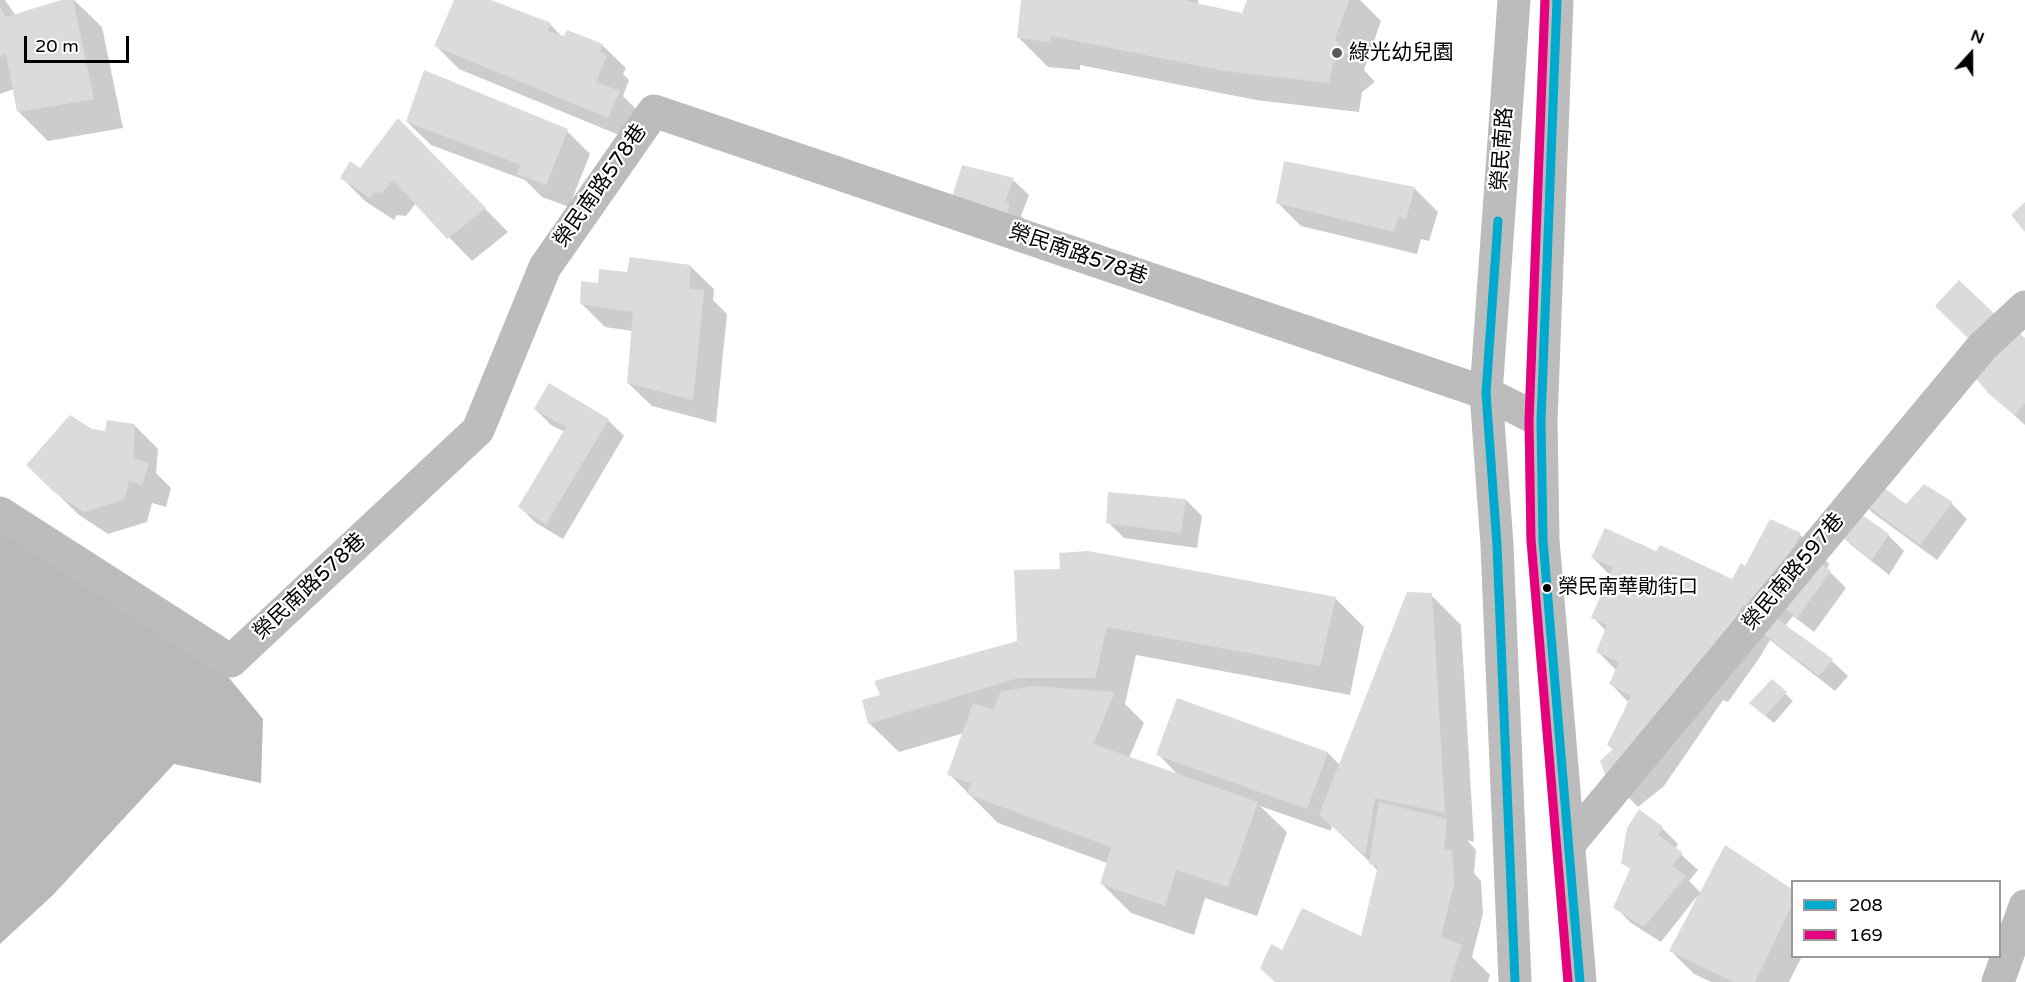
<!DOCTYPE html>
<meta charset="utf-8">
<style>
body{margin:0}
#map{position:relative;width:2025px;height:982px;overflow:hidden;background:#fff;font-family:"Varela Round",sans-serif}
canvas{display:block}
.legend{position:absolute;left:1791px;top:880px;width:210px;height:78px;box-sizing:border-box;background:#fff;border:2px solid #999;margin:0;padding:8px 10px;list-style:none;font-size:18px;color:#000}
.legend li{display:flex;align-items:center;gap:12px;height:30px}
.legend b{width:30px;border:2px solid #999}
.north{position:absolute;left:1941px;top:24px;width:60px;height:60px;-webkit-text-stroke:4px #fff;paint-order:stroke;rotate:21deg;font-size:16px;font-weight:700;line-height:24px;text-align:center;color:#000}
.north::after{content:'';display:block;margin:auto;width:21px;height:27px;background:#000;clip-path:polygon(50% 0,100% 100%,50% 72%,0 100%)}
.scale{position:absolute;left:24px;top:36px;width:105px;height:27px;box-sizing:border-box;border:3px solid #000;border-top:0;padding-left:8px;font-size:18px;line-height:21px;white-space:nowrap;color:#000;-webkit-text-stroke:4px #fff;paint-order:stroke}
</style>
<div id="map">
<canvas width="2025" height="982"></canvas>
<ul class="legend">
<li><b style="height:8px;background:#00a9ce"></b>208</li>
<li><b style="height:8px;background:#e5007d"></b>169</li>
</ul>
<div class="north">N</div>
<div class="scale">20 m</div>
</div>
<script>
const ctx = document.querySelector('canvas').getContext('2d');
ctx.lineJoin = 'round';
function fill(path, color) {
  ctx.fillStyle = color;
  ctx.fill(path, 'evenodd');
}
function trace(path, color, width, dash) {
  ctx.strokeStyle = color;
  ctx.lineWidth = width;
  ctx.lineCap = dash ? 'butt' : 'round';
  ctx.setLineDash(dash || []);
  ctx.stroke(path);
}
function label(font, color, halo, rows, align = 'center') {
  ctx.font = font + ' "Varela Round","Noto Sans TC",sans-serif';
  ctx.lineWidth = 4.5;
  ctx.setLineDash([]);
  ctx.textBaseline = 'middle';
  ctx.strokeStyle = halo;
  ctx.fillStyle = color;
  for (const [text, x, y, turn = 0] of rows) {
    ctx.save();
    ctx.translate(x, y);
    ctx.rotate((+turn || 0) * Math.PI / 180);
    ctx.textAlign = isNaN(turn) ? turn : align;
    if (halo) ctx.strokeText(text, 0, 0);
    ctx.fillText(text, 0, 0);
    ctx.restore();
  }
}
fill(new Path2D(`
 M0,524L225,673L263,719L261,783L174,764L53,895L0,944Z`), '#b9b9b9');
fill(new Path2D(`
 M0,0H5L16,16L66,0H74L102,27L123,128L48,141L19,112L14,89L0,94Z
 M456,0H487L550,24L563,38L602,45L626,68L623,74L629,80L623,96L642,115L631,140L459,69L436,46Z
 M1022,0H1198V5L1243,15L1249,0H1360L1381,21L1364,70L1375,82L1362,92L1359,112L1256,100L1080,65V70L1048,67L1018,37Z
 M398,120L508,232L472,261L416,203L406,216L397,215L394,220L365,201L342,178L360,170Z
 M407,122L567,131L590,154L569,207L542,197L525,180L431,145Z
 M1285,162L1415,189L1438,212L1429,241L1421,239L1417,254L1301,226L1278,203Z
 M1013,180L1029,195L1021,216L1025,220L964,228Z
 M690,266L714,289L713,300L727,314L716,423L652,406L628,383L632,331L605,327L581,303L599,284L628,274Z
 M2025,341V425L1990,393Z
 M535,409L608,420L624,436L563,539L536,523L520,507L565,432L551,425Z
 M135,426L158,449L156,473L171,488L166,507L152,503L147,522L108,534L79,515L28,465L92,430L106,432Z
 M1857,497L1906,506L1952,504L1967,519L1937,560L1873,513Z
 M1186,500L1202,516L1197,548L1124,538L1108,522Z
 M1850,508L1888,535L1904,551L1889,575L1850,544L1834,528Z
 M1800,535L1829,564L1827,569L1846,588L1814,632L1793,616L1784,627L1832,661L1848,676L1835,691L1770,640L1760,657L1728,702L1723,700L1664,786L1638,807L1609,778L1614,750L1608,745L1629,703L1611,684L1617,671L1598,652L1606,631L1593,617L1611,576L1593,558L1656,553L1732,581L1745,568Z
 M1016,571L1335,598L1364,627L1350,695L1136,655L1125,704L1144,723L1129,758L1178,775L1158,754L1178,700L1328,753L1340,765L1431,595L1461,625L1474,842L1467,840L1476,850L1474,873L1481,881L1483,914L1472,957L1490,975L1488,982H1277L1283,952L1362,939L1379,872L1370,862L1332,826L1331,831L1260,806L1287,832L1257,916L1205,898L1194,935L1131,913L1101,883L1107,863L998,823L949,774L964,733L899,752L869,723L882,696L1018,642Z
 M1772,681L1793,701L1774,723L1758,710Z
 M1640,811L1662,828L1678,844L1675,849L1698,870L1689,881L1701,893L1726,847L1792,891V956H1802L1789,982H1711L1694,974L1671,951L1698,895L1661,942L1631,923L1615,907L1631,870L1623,862Z`), '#0003');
fill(new Path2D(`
 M61,0H73L94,99L17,112L6,54L0,56V7L6,17Z
 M454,0H491L551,23L548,31L564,36L567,30L603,44L600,52L607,55L596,82L620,91L608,118L434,46Z
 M1021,0H1183L1242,13L1247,0H1349L1335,39L1347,52L1333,63L1329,83L1225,71L1051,36L1050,42L1017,38Z
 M424,70L568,129L546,185L517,174L521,165L406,122Z
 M398,118L486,208L447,239L393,180L382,193L374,192L370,198L340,178L350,161L360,168Z
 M1284,161L1415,187L1406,219L1398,217L1394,232L1276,203Z
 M962,165L1014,178L1005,202L1010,203L1003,226L947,213Z
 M2025,202V232L2011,215Z
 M630,257L691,265L689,289L704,290L693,400L627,383L633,312L580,304L581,281L598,283L599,269L627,272Z
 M1959,280L1998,317L1972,342L1935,306Z
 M2017,331L2025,338V403L2014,415L1989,394L1973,375Z
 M549,383L609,419L546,524L518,507L566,427L534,409Z
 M70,415L92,429L105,431L107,420L135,424L133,458L149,463L142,485L129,480L125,499L84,512L54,492L26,465Z
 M1871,478L1906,504L1924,484L1953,502L1920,545L1855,497Z
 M1108,492L1186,499L1181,533L1106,523Z
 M1850,506L1889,534L1872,560L1832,529Z
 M1770,519L1801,533L1793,549L1747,607L1743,605L1731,628L1607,779L1600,761L1614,748L1607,745L1631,696L1609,684L1619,662L1596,652L1607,625L1591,618L1613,567L1591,558L1605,528L1656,551L1660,545L1732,579L1741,563L1745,566Z
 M1088,551L1336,597L1320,666L1107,627L1095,678H1018L868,724L862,700L880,695L874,681L1017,641L1014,570L1060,569L1059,553Z
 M1811,556L1831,571L1797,618L1777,602Z
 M1407,592L1432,593L1445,813L1375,798L1365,855L1319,815Z
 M1770,614L1833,659L1819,676L1758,630Z
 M1772,679L1787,692L1765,716L1749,703Z
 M1032,686L1115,692L1093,744L1258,802L1228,887L1176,870L1165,906L1100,884L1111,847L967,794L971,783L947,775L973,703L994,710L1000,692Z
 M1177,698L1328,752L1307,809L1156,755Z
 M1379,802L1447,819L1444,849L1452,850L1454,884L1441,937L1462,945L1450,982H1275L1260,968L1271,944L1282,950L1302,908L1361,936L1378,866L1369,864Z
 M1639,809L1663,827L1658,835L1683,853L1672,866L1686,876L1644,927L1613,908L1630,869L1621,863L1627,828Z
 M1725,845L1792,889V905L1755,982H1734L1669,951Z`), '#dbdbdb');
trace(new Path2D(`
 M1514,0L1486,393L1497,545L1515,982
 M1557,0L1541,421L1543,540L1580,982
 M0,513L231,661L478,430L545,267L654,111L1486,393L1541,421
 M1570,843L1982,347L2025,307
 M1998,982L2025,906`), '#bcbcbc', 33);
trace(new Path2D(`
 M1557,0L1541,421L1543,540L1580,982
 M1498,221L1486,393L1497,545L1515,982`), '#00a9ce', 9);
trace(new Path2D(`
 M1545,0L1529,421L1531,540L1568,982`), '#e5007d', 9);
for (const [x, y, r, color] of [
 [1337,53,6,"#595959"],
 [1547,588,5,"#000"]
]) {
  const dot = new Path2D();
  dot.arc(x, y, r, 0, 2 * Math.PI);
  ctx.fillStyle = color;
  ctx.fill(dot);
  trace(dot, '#fff', 2);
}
label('20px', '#000', '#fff', [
 ["榮民南華勛街口",1558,588]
], 'left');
label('21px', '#000', '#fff', [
 ["綠光幼兒園",1349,53]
], 'left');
label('21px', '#000', '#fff', [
 ["榮民南路",1503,149,-86],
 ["榮民南路578巷",601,186,-55],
 ["榮民南路578巷",1078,255,19],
 ["榮民南路597巷",1794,572,-50],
 ["榮民南路578巷",310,587,-43]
]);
</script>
